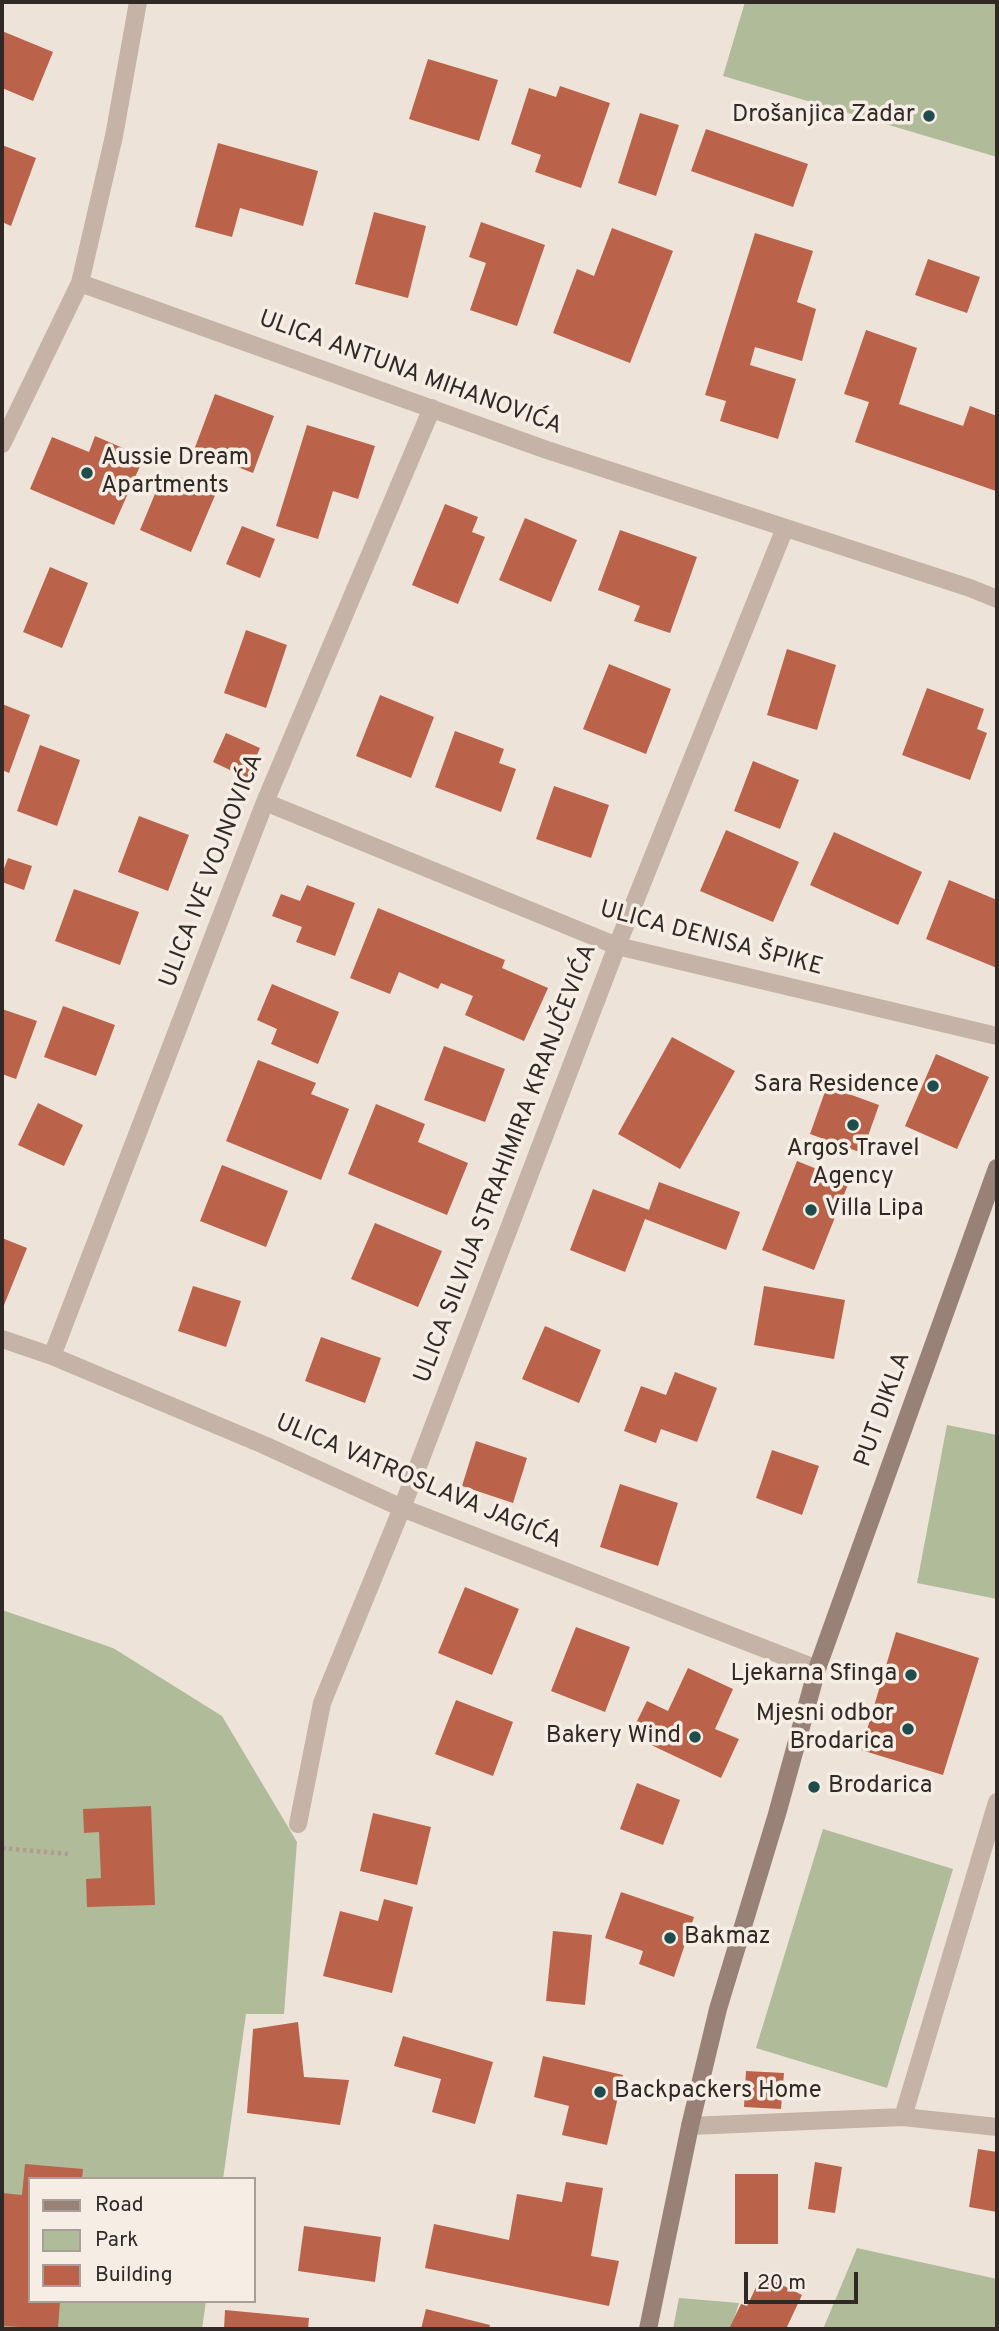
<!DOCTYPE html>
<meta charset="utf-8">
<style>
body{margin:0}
#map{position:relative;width:999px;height:2331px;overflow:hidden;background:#eee3d8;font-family:Overpass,sans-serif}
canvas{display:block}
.frame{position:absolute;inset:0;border:4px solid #312926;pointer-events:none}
.legend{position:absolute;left:28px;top:2177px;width:228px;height:126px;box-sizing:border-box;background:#f6ede4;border:2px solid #a79f98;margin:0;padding:9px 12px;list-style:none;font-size:21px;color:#312926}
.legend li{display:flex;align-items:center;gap:14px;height:35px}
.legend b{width:35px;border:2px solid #a79f98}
.scale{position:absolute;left:744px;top:2272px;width:114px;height:32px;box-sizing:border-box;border:4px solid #312926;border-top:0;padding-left:9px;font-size:21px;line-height:24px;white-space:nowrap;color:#312926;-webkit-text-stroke:5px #f6ede4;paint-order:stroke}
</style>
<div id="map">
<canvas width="999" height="2331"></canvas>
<div class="frame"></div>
<ul class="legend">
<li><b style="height:9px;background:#988277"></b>Road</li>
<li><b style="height:19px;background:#b0bb9a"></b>Park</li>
<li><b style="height:19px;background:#ba634a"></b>Building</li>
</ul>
<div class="scale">20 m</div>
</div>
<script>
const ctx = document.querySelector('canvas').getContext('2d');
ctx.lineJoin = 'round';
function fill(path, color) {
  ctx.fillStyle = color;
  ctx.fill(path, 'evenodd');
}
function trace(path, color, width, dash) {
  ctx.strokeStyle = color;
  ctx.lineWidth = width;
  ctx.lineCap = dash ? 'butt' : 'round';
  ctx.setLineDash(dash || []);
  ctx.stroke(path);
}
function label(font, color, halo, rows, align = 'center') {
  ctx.font = font + ' Overpass,sans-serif';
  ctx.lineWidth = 7;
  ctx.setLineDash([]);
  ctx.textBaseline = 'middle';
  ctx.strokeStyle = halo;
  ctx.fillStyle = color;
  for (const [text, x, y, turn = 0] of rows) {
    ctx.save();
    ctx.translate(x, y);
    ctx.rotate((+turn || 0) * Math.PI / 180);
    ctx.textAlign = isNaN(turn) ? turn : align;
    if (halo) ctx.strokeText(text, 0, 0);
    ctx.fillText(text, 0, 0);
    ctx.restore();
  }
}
fill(new Path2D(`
 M745,2H997V157L723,76Z
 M947,1425L997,1435V1599L917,1583Z
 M2,1610L113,1648L222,1716L297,1842L284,2014H246L223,2179H30V2301H206L202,2329H2Z
 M823,1829L953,1869L887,2088L756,2048Z
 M857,2248L997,2279V2329H823Z
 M679,2298L739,2303L731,2329H673Z`), '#b0bb9a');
fill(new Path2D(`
 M2,31L53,52L33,101L2,88Z
 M428,59L498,80L479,141L409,119Z
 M560,86L610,103L581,188L535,172L541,155L511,144L529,88L556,97Z
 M640,113L679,125L656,196L618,183Z
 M706,129L808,164L793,207L691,171Z
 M218,143L318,171L303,226L240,208L232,237L195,227Z
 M2,145L36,158L11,226L2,222Z
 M374,212L426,226L408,298L355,284Z
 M481,222L545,245L517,326L470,310L486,263L469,257Z
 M612,228L673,251L630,363L553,333L577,269L594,276Z
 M755,233L813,251L797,302L816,309L802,361L755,347L750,365L796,379L778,439L720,421L726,401L705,395Z
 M928,259L980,277L967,313L915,295Z
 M866,330L917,348L899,404L963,426L970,406L997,416L996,491L855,442L869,402L844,394Z
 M215,394L274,416L253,473L194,450Z
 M307,425L375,446L358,499L333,491L318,539L276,526Z
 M95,436L144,457L114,525L30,489L52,437L89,452Z
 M178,476L216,493L191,552L140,530L157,489L170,495Z
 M445,504L478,517L472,532L485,537L458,604L412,585Z
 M525,518L577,540L551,602L499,580Z
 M242,526L275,539L260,578L226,564Z
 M620,530L697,557L670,633L634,621L640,606L598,590Z
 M50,567L88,583L62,648L23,632Z
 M246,630L287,645L266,708L224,693Z
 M787,649L836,665L817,730L767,715Z
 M609,664L671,689L646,754L583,729Z
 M927,688L984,709L977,729L987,733L970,780L902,755Z
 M380,695L434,717L411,778L356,756Z
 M2,704L30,715L9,773L2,770Z
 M455,731L504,749L499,763L516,769L501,812L435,787Z
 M226,733L260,748L247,778L213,762Z
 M40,745L80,760L57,826L17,811Z
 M753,761L799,780L780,829L734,811Z
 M554,786L609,805L591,858L536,839Z
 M139,816L189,835L168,891L118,872Z
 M726,830L799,862L773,922L700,891Z
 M834,832L922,872L898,925L810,885Z
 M8,858L32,866L24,890L2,882V874Z
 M949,880L997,900V968L926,939Z
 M307,885L355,903L335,956L296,942L302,927L272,916L281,894L300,901Z
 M74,889L139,912L120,965L55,941Z
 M378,908L505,960L502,968L548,988L524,1041L465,1015L473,996L441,983L438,989L399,972L390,994L350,978Z
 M272,984L339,1012L318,1064L271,1044L277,1029L257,1020Z
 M63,1006L115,1025L96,1076L44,1057Z
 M2,1009L37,1021L16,1079L2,1074Z
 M672,1037L735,1071L680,1169L618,1134Z
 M444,1046L505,1069L485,1122L424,1100Z
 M936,1054L989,1077L957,1149L905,1126Z
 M258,1060L316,1083L311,1094L349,1109L321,1180L226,1141Z
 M827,1086L879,1105L862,1153L810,1134Z
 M38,1103L83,1125L64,1166L18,1145Z
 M376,1104L425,1124L418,1142L468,1163L447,1215L348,1174Z
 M797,1161L849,1182L814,1270L762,1250Z
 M222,1165L288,1191L266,1247L200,1221Z
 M659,1182L740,1212L726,1250L645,1219L625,1272L570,1250L593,1189L649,1210Z
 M375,1223L442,1251L418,1307L351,1279Z
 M2,1238L27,1248L2,1310Z
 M193,1286L241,1301L226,1347L178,1331Z
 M764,1286L845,1300L834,1359L754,1345Z
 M545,1326L601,1350L579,1403L522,1379Z
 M321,1337L381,1358L365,1403L305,1381Z
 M675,1372L717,1388L697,1442L661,1429L656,1443L624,1431L641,1386L666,1395Z
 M476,1441L527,1458L513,1503L462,1486Z
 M772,1450L819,1466L802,1515L756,1498Z
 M620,1484L678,1503L658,1566L600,1547Z
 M465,1587L519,1609L492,1675L438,1653Z
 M576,1627L630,1647L605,1712L551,1691Z
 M896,1632L979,1658L943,1775L861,1750Z
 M688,1668L733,1689L715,1729L739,1739L721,1778L630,1735L647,1701L668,1711Z
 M456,1700L513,1722L493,1776L435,1754Z
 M637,1783L680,1800L663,1845L620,1829Z
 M151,1806L155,1905L87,1907L86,1879L101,1878L99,1832L84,1833L83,1809Z
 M373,1813L431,1827L417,1885L360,1871Z
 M621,1892L694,1917L674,1977L639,1964L643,1951L605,1938Z
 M384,1899L413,1907L392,1993L323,1976L340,1911L378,1921Z
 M553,1931L592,1935L585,2005L546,2001Z
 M298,2022L304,2077L349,2080L340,2125L247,2113L253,2029Z
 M403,2036L493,2062L475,2124L432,2112L441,2079L394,2066Z
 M543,2056L623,2075L607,2145L562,2135L569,2106L534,2097Z
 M746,2071L784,2073L781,2109L744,2107Z
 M978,2149L997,2152V2212L969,2207Z
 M815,2162L842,2167L835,2213L808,2209Z
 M25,2164L83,2169L82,2179H30V2301H60L58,2329L2,2326V2193L22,2195Z
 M735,2174H778V2244H735Z
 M566,2182L603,2188L591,2256L619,2261L609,2306L425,2268L434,2224L509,2240L517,2194L562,2202Z
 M304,2226L381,2237L375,2282L298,2271Z
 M762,2275L802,2295L786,2329H729L741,2304L747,2306Z
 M426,2309L490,2325L489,2329H421Z
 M225,2310L309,2318L308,2329H224Z`), '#ba634a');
trace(new Path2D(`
 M2,1848L68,1854`), '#b09d90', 4.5, [3.5, 3.5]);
trace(new Path2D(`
 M138,2L114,136L80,283L547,450L970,588L997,599
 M2,444L80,283
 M265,802L617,946L997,1036
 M2,1339L52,1356L264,1445L402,1508L817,1669
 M52,1356L265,802L432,408
 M298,1824L322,1703L402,1508L617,946L785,528
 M903,2117L997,1802
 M690,2126L903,2117L997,2127`), '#c4b3a6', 18);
trace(new Path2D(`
 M648,2329L690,2126L718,2009L777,1814L817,1669L997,1168`), '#988277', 18);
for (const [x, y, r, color] of [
 [929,116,7,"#204c4e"],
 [87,473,7,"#204c4e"],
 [933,1086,7,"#204c4e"],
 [853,1125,7,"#204c4e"],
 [811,1210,7,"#204c4e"],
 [911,1675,7,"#204c4e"],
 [908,1729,7,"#204c4e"],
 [695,1737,7,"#204c4e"],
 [814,1787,7,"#204c4e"],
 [670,1938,7,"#204c4e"],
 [600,2092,7,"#204c4e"]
]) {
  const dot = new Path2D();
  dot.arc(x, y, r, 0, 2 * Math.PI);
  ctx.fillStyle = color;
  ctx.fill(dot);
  trace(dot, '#f6ede4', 2.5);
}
label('24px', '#312926', '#f6ede4', [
 ["Drošanjica Zadar",915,116],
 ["Aussie Dream",101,459,"left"],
 ["Apartments",101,487,"left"],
 ["Sara Residence",919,1086],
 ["Argos Travel",853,1150,"center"],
 ["Agency",853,1178,"center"],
 ["Villa Lipa",825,1210,"left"],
 ["Ljekarna Sfinga",897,1675],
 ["Mjesni odbor",894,1715],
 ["Brodarica",894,1743],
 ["Bakery Wind",681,1737],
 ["Brodarica",828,1787,"left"],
 ["Bakmaz",684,1938,"left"],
 ["Backpackers Home",614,2092,"left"]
], 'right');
label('24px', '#312926', '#f6ede4', [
 ["ULICA ANTUNA MIHANOVIĆA",410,374,20],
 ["ULICA IVE VOJNOVIĆA",213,871,-69],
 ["ULICA DENISA ŠPIKE",711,940,15],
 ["ULICA SILVIJA STRAHIMIRA KRANJČEVIĆA",507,1164,-69],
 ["PUT DIKLA",884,1410,-70],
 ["ULICA VATROSLAVA JAGIĆA",418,1483,23]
]);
</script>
